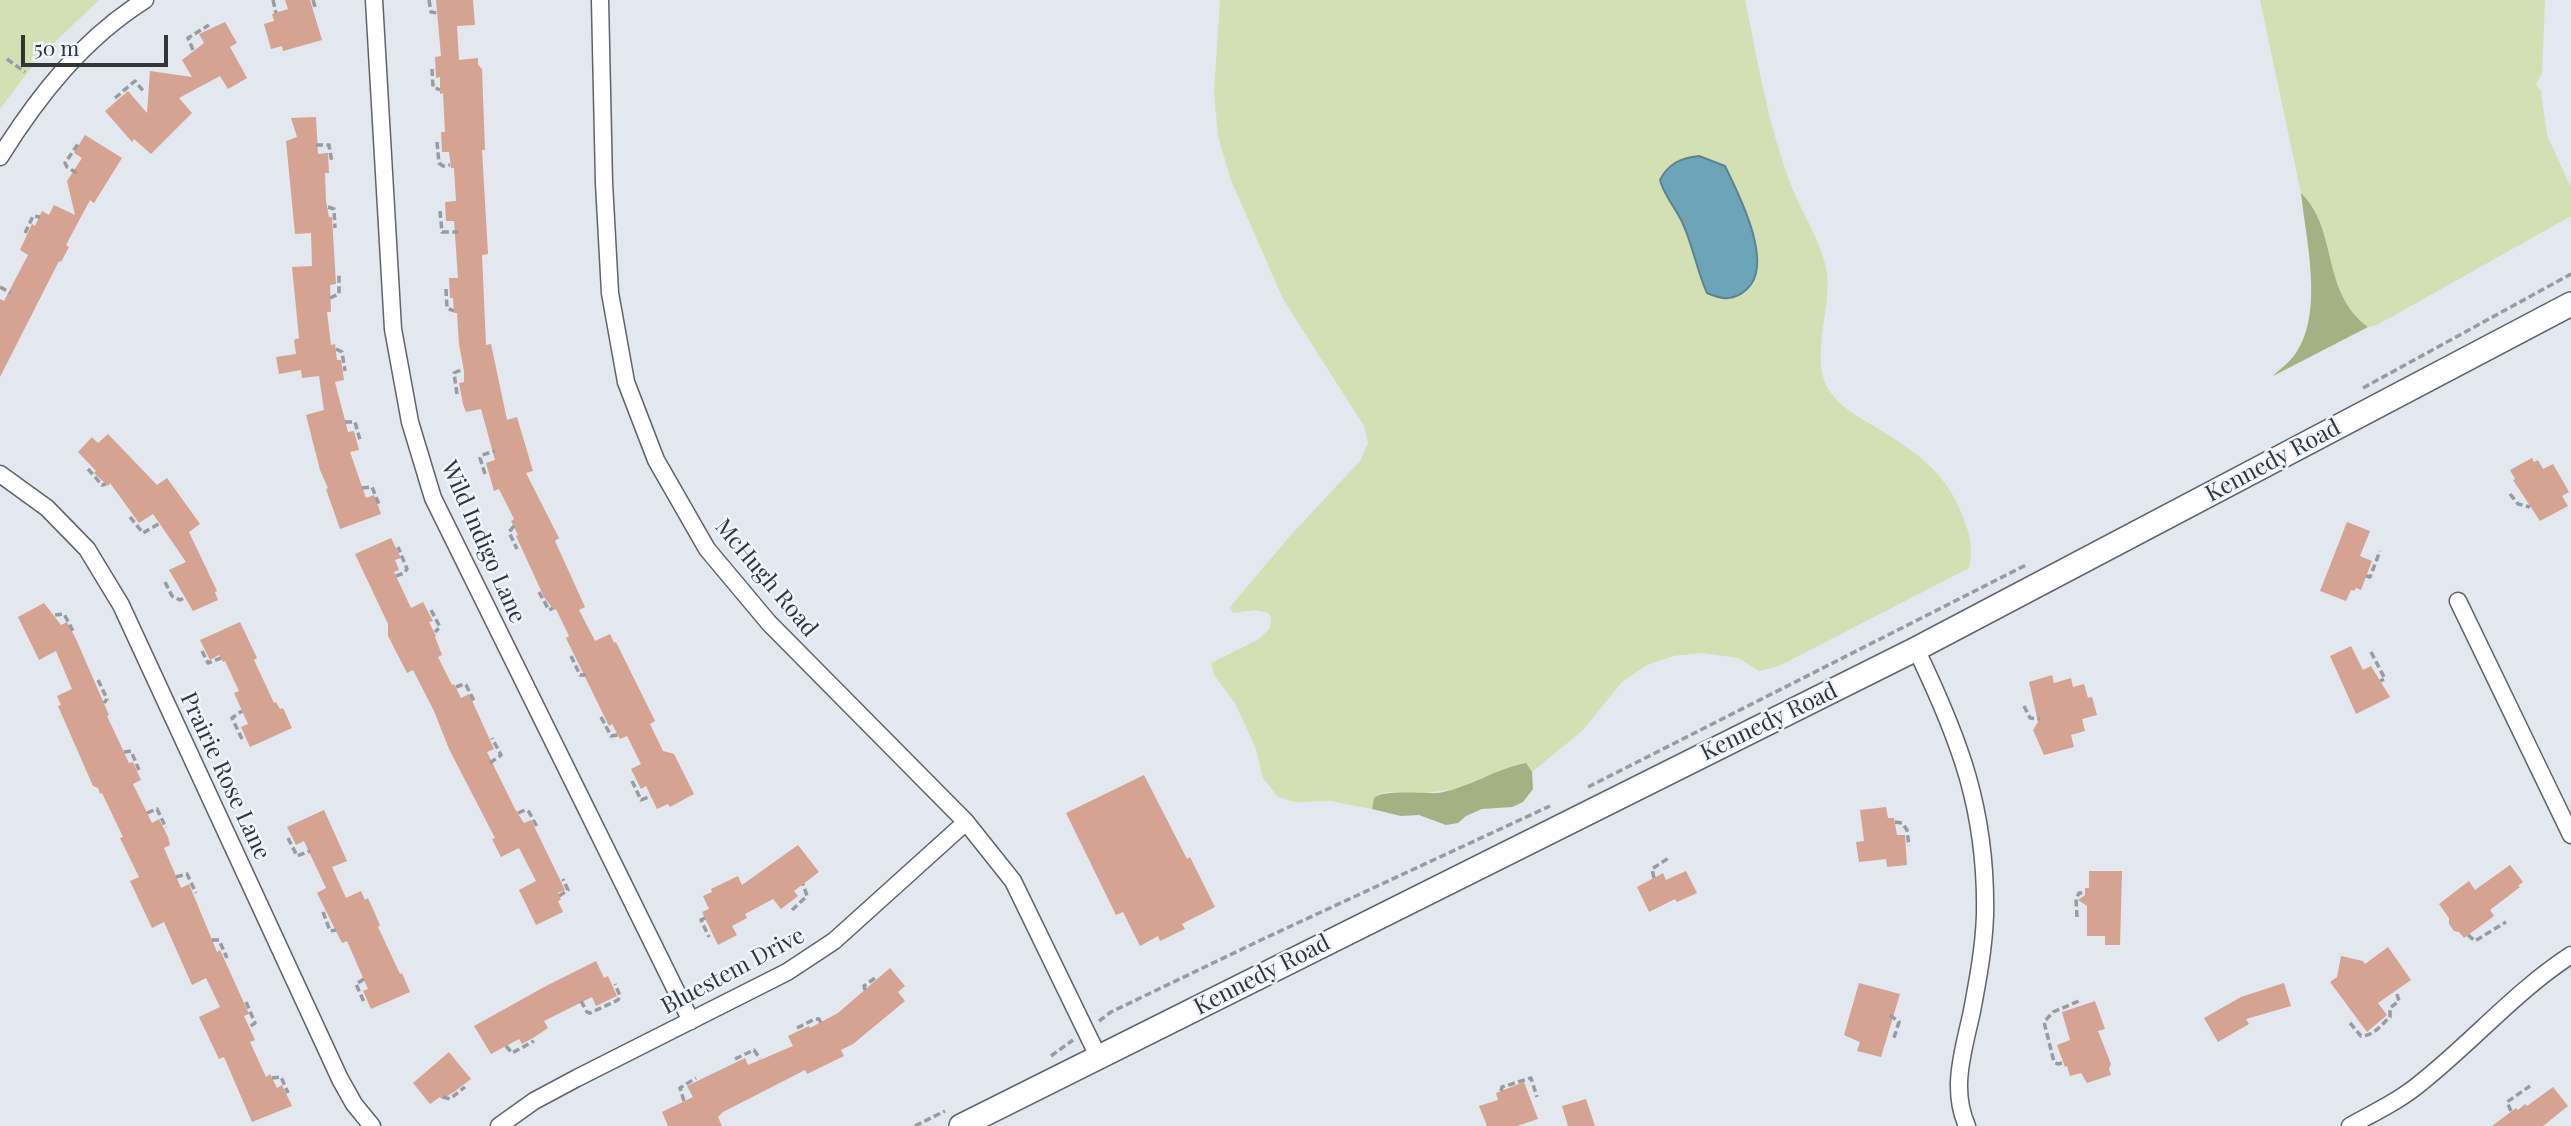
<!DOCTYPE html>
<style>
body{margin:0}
#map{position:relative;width:2571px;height:1126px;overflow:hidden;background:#e3e7ee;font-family:"Playfair Display",serif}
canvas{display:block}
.scale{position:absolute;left:21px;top:35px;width:147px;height:32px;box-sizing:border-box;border:4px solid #333537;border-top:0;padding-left:9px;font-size:21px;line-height:24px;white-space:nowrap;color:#333537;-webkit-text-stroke:5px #f0f4fc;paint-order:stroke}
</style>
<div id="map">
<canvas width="2571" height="1126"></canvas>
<div class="scale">50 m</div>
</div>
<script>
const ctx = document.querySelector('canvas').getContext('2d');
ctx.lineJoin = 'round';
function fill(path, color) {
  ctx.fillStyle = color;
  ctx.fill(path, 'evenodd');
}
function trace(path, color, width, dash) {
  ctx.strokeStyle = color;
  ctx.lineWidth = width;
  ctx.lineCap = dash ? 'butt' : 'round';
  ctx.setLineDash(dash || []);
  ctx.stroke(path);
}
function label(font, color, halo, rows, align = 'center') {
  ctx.font = font + ' "Playfair Display",serif';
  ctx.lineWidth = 5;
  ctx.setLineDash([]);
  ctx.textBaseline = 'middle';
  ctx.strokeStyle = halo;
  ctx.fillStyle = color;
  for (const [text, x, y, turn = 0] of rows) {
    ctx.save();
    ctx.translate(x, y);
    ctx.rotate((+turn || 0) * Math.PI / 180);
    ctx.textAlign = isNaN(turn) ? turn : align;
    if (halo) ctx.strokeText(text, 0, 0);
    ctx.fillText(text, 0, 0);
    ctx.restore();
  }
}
fill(new Path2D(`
 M0,0H99L40,56L0,109Z
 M1220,0H1745C1758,63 1768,125 1791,185C1802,214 1822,242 1827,273C1832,308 1808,362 1831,393C1841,407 1857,416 1872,425C1910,448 1944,469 1961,512C1969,532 1974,546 1969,568L1779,666L1759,671L1738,658L1703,653L1673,656L1647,665L1622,682L1582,731L1532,772L1525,763L1514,766L1457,789L1416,794L1387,792L1379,794L1372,809L1330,801L1295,802L1278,797L1263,778L1256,749L1235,703L1214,675L1211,663L1259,639L1270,628L1271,618L1268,613L1255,610L1233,613L1230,607L1290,536L1360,461L1368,443L1364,426L1283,299L1231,180L1218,136L1214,92ZM1725,166L1755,240L1757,270L1707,293L1684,227L1673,204Z
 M2260,0H2545L2542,73L2536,85L2541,91L2547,135L2571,188V216L2377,325L2368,327C2320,291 2339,230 2301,193Z`), '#d2e0b4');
fill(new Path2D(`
 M2301,193C2339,230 2320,291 2368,327L2273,376C2280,369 2290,362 2296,353C2324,312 2306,240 2301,193Z
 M1526,763L1532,772L1533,789L1523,802L1512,807L1482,809L1466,816L1458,823L1446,825L1419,815L1401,816L1372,809C1373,806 1373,802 1374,799C1378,789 1426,794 1438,793C1469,788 1495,769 1526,763Z`), '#a3b183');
const water = new Path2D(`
 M1699,156L1725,166C1738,193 1775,264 1747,289C1734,301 1723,300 1707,293C1697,271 1693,246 1683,224C1676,208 1664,196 1660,180C1668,164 1680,158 1699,156Z`);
fill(water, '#6ca5b7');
trace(water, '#5b8391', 2);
fill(new Path2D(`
 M285,0H310L322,40L283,51L282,46L271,49L264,24L274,21L272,14L288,9Z
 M436,0H473L475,25L457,26L459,60L478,58V65L482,69L485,150H482L488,254L482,255L486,345L491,344L507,420L517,417L533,471L526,473L559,538L555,541L585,607L579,610L595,641L610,634L614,643L616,642L655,721L650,724L663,751L674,754L694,794L670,807L668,804L657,809L646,786L641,789L631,769L641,764L627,736L620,739L612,724L609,726L566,638L569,636L556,609L554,610L544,597L516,536L518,535L511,521L514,519L499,489L494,491L486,463L495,460L481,409L466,412L463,404L459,383L464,382V371L459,344L457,313H454L453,298H450L449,278H458L454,221H446L445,202L456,201L454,168H451L449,152H442L441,132H445L443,93L440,94V77L436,78L435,57L441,56Z
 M225,22L237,43L230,47L247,78L228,89L220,76L179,98L192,113L151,154L134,139L132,142L105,111L128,91L147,113L150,71L192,77L182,60L204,43L199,34Z
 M316,117L318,154L328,153L329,173H325L326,201L329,217H332L336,284L330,285L331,312H327L331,345L335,344L337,360H341L344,380L335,382L348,432L354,431L359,450L350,452L366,498L374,495L381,514L340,529L326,489L328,488L320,470L306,415L324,410L319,376L302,378L301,370L279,374L276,357L296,354L294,340L299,338L292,267L312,266L311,233L295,234L286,141L297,137L291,118Z
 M85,135L122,158L94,203L90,200L66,245L69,247L61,262L59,261L0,377V299L4,301L28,255L20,250L32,224L35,226L42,211L49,215L54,205L75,215L67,181L82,158L74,153Z
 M108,434L157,485L167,478L200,524L189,532L217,591L215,592L218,600L193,611L169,570L186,562L153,514L139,523L110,483L108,486L94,473L96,471L78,452L92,437L98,443Z
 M2532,458L2534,462L2538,460L2543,469L2553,464L2569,492L2562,496L2568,506L2540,521L2513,480L2515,479L2510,470Z
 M2347,522L2370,531L2360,556L2372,561L2361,590L2356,588L2354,591L2351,590L2346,601L2320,591Z
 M391,538L401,558L395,560L399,570L394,572L411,608L423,602L433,621L429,622L436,636L435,637L442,655L438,657L452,685L454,684L461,698L469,694L494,749L487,752L515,809L524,823L531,820L565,890L558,893L561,900L558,901L563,912L536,925L519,890L536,881L519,848L501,857L492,839L495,838L449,749L434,711L413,670L407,673L388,636V624L355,554Z
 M44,603L61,625L67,622L76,639L109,715L107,716L129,763L133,762L141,780L133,784L152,823L159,819L168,837L170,845L164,848L181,888L189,884L217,952L220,950L249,1014L244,1016L255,1040L250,1042L266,1077L270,1074L277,1088L282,1085L292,1106L252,1122L224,1057L219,1059L199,1017L220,1007L206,978L192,985L164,922L152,928L130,881L139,877L120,838L123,837L102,793L100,794L98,788L93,786L58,706L61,705L57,696L72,689L56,651L39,660L18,617Z
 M240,622L257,658L254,660L274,703L276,702L280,709L283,708L292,728L250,747L241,727L248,724L234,693L239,691L225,661L223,662L219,655L210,660L200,640Z
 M2351,646L2363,670L2371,666L2390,697L2356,714L2330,656Z
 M2052,675L2054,683L2071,678L2073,687L2084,684L2088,698L2092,697L2097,715L2082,719L2085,731L2071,735L2074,747L2044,755L2033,730L2038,722L2029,682Z
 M1144,775L1187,859L1190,857L1215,907L1182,924L1185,929L1160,941L1158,936L1140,946L1123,912L1116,915L1066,813Z
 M1886,807L1888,818H1894L1897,835H1905L1907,865L1887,867L1886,859L1859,862L1856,842L1864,841L1860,810Z
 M324,810L347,861L332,867L346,898L361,891L365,900L368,898L380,925L378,927L400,974L402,973L410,992L371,1009L363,991L368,989L347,941L342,943L317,893L326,888L304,841L296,845L287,827Z
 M798,845L819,872L794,891L798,896L781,909L773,899L745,914L747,918L732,926L737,935L718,945L702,912L709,909L703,896L712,892L711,889L738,876L742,885Z
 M2510,865L2523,882L2518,886L2520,887L2490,910L2494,916L2464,938L2459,932L2454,931L2449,924V918L2439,904L2469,881L2475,890Z
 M1686,871L1697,893L1677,902L1675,899L1649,912L1637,887L1663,873L1666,880Z
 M2089,871H2122L2120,945H2105V936H2087V906L2078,900L2085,895V888H2089Z
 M2388,947L2411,980L2378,1003L2387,1015L2367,1032L2330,982L2337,977L2341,956L2363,961L2365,964Z
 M596,961L604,978L608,976L617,996L596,1006L592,997L544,1021L548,1028L533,1038L522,1044L519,1039L491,1054L474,1026L546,986Z
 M890,968L905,986L898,992L905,1001L853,1044L841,1050L844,1056L807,1074L805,1070L723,1112L718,1117L722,1126H668L662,1112L693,1097L687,1086L745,1058L748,1065L793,1046L788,1036L809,1026L810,1028L838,1013Z
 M1859,983L1900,994L1881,1057L1857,1051L1860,1042L1844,1035Z
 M2284,983L2291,1006L2246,1019L2249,1024L2218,1042L2204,1018L2241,997Z
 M2095,1001L2105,1029L2098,1031L2111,1064L2109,1069L2111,1075L2087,1083L2081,1073L2070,1076L2067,1066L2065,1067L2057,1045L2070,1040L2062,1012Z
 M449,1052L471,1079L454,1092L442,1099L440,1097L430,1104L413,1083Z
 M1524,1082L1538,1119L1517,1126H1487L1479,1106L1498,1100L1496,1093Z
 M2553,1087L2568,1106L2543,1126H2492L2516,1108L2518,1110L2525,1104L2527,1106Z
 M1586,1099L1595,1126H1568L1562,1106Z`), '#d5a391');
const minor = new Path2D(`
 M374,0L393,329L410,422L433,498L691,1021
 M600,0L604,183L610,293L626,382L656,460L707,549L769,623L966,822L1013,881L1098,1056
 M0,157C38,96 83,39 145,0
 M0,474L47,508L87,549L121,605L340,1079L354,1104L372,1126
 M2458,601L2571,835
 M1916,649C1960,740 1987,811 1985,915C1984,947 1978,979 1972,1011C1964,1049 1950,1088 1967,1126
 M499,1126L534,1101L577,1078L787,972L834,941L966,822
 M2350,1126C2375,1112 2401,1100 2423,1081C2474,1040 2516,991 2571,955`);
const secondary = new Path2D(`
 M961,1126L1916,649L2571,304`);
trace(minor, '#60636a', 19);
trace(secondary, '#60636a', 26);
trace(new Path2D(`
 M273,0L276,13
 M313,0L316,10
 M429,0L431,12L437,13
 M193,50L188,38L209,25
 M7,59L25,72
 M432,69L433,87L440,90
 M115,98L135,81L144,92
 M437,142L439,163L443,166L450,165
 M316,145H329L332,163
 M77,173L67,167L65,163L78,144
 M328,207L334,209L335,228
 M440,211L442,232H458
 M25,233L33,216L40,217
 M0,287L11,293
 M446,289L447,308L454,311
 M330,298L339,294V275
 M336,349L342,352L345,371
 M2363,388L2571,274
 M457,394L454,373L463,369
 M345,422H355L360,440
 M88,469L102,485L106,484
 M485,474L480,458L482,455L495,451
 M362,488L372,487L380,507
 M2510,494L2518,504L2530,507
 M130,517L143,533L160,523
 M514,526L509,532L517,549
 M396,576L404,573L407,569L398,547
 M2366,576L2370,577L2380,551
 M165,582L172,596L180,600L184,598
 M539,592L549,610L553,608
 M431,610L440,627L435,632
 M55,615L64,614L73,631
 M202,651L208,663L221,658
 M2371,652L2385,679L2380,681
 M571,656L580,675H586
 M98,680L107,699L104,703
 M456,687L464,684L466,685L475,703
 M2024,706L2030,718L2040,719
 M601,717L611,736L618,735
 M242,739L232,718L242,711
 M124,752L131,751L139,770
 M490,763L501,755L492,738
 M632,781L641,800L651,796
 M1588,787L2028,564
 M147,813L157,809L166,828
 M518,813L525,810L529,812L537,827
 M1895,822L1902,823L1907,830L1909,846
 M288,838L297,856L310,851
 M176,877L187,874L196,893
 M1654,878L1652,869L1670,857
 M559,896L568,890L563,879
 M792,910L807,896L803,884
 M323,912L330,931L336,930
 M2077,917L2076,899L2079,893H2085
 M705,918L701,920L709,937
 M2468,935L2475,941L2506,922
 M212,940H219L227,958
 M364,979L356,984L364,1002
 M865,990L864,986L875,978
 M581,1001L587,1012L590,1013L618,1000L620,996L615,984
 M246,1002L255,1023L249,1027
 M1890,1015L1899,1022L1893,1041
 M1099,1021L1111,1012L1263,939L1550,806
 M2350,1023L2361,1036C2374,1036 2381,1025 2390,1017V1008L2399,1001L2396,991
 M797,1028L815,1019H819L821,1023
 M506,1046L512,1053L534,1041
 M1051,1056L1073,1040
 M735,1059L754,1050L760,1059
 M2062,1063L2058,1064L2054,1062L2044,1022L2053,1012L2079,1001
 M272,1078L281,1077L288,1093
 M1501,1091L1502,1087L1531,1078L1537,1097
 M443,1097L450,1099L465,1087
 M684,1101L680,1088L696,1078
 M2511,1111L2507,1102L2530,1086
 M915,1126L945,1111`), '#989ba0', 3.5, [7, 3.5]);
trace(minor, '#fff', 16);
trace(secondary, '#fff', 23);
label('23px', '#333537', '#f0f4fc', [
 ["Kennedy Road",2273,461,-28],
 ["Wild Indigo Lane",483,542,66],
 ["McHugh Road",766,578,50],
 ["Kennedy Road",1769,722,-26],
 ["Prairie Rose Lane",225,776,65],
 ["Bluestem Drive",733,971,-28],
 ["Kennedy Road",1262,975,-27]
]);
</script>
